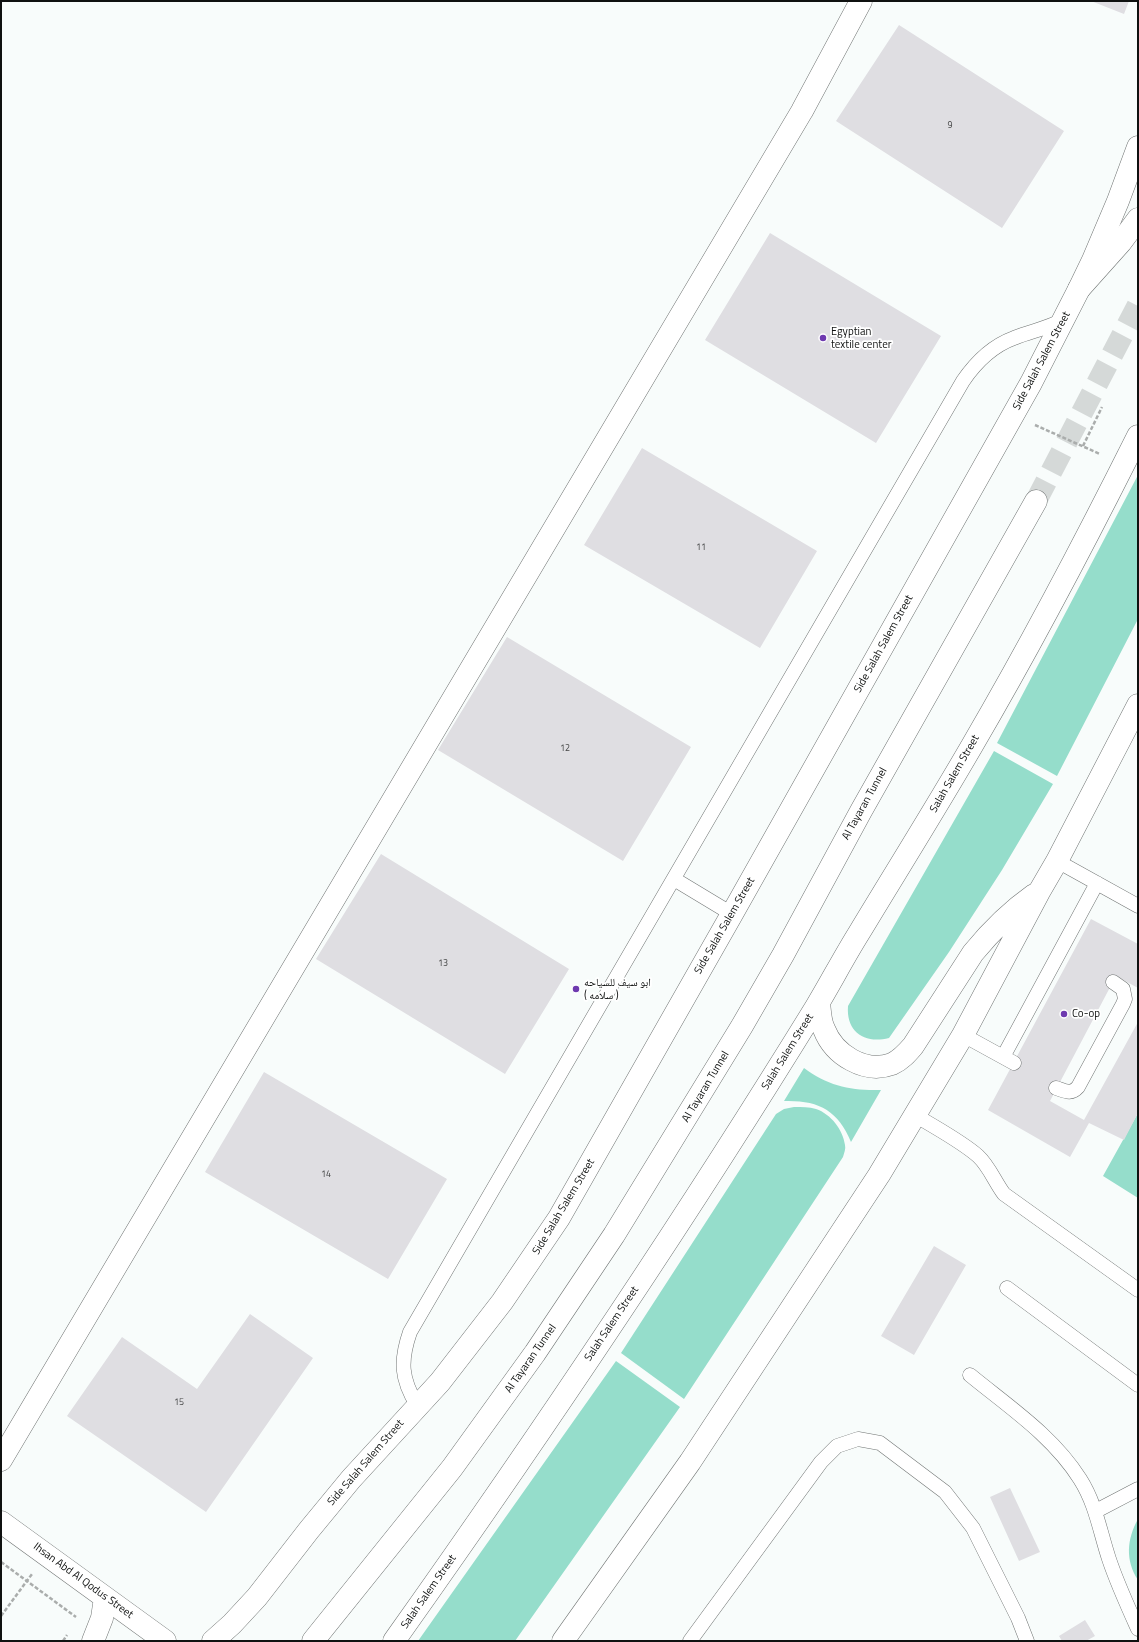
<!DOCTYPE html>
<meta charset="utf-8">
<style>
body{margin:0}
#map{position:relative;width:1139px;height:1642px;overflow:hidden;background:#f8fcfb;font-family:"Titillium Web",sans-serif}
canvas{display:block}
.frame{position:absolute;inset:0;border:2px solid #0f1110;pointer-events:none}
</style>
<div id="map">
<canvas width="1139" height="1642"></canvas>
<div class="frame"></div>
</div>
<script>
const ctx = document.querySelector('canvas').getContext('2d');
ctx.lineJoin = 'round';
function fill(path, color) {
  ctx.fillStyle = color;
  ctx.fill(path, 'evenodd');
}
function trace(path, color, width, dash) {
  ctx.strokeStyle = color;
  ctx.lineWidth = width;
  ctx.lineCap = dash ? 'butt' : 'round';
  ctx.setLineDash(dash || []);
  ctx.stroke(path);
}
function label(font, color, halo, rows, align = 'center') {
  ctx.font = font + ' "Titillium Web","Noto Naskh Arabic",sans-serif';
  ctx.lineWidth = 3.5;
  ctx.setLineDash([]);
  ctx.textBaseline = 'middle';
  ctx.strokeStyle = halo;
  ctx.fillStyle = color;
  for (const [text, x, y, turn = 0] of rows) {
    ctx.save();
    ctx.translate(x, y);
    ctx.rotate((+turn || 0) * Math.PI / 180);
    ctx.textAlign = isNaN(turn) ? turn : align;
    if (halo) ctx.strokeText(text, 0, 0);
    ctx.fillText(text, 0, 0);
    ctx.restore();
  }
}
fill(new Path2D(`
 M1138,475V619L1057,776L997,743Z
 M994,751L1053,784L1002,870L949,952L889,1038C864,1044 846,1032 848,1006Z
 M804,1068C828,1086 852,1091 881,1090L851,1142C838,1110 818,1100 784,1101Z
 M794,1107C802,1107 809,1107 816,1109C831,1114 843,1130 845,1145C846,1149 844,1153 843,1157L684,1399L621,1353L776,1114L784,1109Z
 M1138,1113V1198L1103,1176Z
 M616,1361L680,1407L515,1641H418Z
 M1138,1519V1580C1125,1560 1127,1539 1138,1519Z`), '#95ddcb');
fill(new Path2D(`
 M1091,1H1129L1124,14Z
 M899,25L1064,131L1002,228L836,121Z
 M770,233L941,336L876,443L705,340Z
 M642,448L817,551L760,648L584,545Z
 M507,637L691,747L623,861L438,750Z
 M381,854L569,969L505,1074L316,959Z
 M1091,919L1138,944V988L1116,976L1050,1101L1084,1120L1138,1022V1113L1124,1140L1089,1123L1070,1157L988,1110Z
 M264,1072L447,1179L388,1279L205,1172Z
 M934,1246L966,1265L914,1355L881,1336Z
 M250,1314L313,1358L206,1512L67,1416L122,1337L197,1389Z
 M1010,1488L1040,1552L1019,1561L990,1497Z
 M1085,1620L1095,1636L1086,1641H1062L1059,1636Z`), '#dfdee2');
trace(new Path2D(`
 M1036,501L1138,305`), '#d5d9d8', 22, [22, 11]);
const service = new Path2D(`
 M1057,861L1138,906
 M674,879L732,914
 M963,1035L1014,1063
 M1003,1057L1097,883
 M1056,1088C1065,1091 1071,1095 1078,1087L1123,1004L1125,999L1123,989L1113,982
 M915,1115C934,1127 961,1141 978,1156C989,1166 995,1182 1004,1194L1138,1290
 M1007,1288L1138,1385
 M970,1375C1009,1407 1053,1436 1080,1479C1096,1504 1100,1532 1109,1559C1117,1583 1128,1607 1138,1629
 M417,1405C401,1379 400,1361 410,1332L963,381C976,362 992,346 1014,338C1031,331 1046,329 1063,320
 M1096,1511L1138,1489
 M690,1641L821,1462L837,1446L858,1439L880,1443L945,1492L973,1528L1018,1618L1027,1641`);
const minor = new Path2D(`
 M1,1460L802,111L861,1
 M213,1641L232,1624L257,1597L309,1530L351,1479L440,1382L502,1302L559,1218L732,914L1031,383L1079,289L1093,260L1118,201L1138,147`);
const tertiary = new Path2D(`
 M1,1522L165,1641
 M93,1641L102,1618L105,1598`);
const secondary = new Path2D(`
 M313,1641L452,1468L535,1353L614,1235L742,1026L783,955L861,811L1036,501`);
const trunk = new Path2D(`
 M1079,289L1121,242L1138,219
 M819,1002C820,1011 820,1021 824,1029C834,1055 865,1074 892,1064C901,1060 907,1053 913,1046L973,953C991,931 1010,912 1034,895
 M394,1641C541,1434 683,1223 816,1007C831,982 844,957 859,933C897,870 936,808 973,744C1032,643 1086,540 1138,436
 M563,1641L690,1462L879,1175L963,1035L1039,892L1057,861L1138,705`);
trace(service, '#707473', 15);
trace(minor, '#707473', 23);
trace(tertiary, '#707473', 23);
trace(secondary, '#707473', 23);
trace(trunk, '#707473', 23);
trace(new Path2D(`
 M1035,425L1100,454
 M1083,446L1102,407
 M1,1562L76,1617
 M1,1616L32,1574
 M63,1641L67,1635`), '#aaadac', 2.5, [4, 2]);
trace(service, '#fff', 14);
trace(minor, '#fff', 22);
trace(tertiary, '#fff', 22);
trace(secondary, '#fff', 22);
trace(trunk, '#fff', 22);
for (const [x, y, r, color] of [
 [823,338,4,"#6e39af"],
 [576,989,4,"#6e39af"],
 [1064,1014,4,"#6e39af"]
]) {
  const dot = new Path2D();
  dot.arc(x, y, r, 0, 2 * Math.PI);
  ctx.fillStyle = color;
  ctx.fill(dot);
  trace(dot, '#fff', 1.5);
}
label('9px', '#434444', null, [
 ["9",950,126],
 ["11",701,548],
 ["12",565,749],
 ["13",443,964],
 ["14",326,1175],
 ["15",179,1403]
]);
label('11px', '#0f1110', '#fff', [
 ["Egyptian",831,332],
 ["textile center",831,345],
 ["ابو سيف للسياحه",584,983],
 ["( سلامه )",584,996],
 ["Co-op",1072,1014]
], 'left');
label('11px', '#0f1110', '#fff', [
 ["Side Salah Salem Street",1042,361,-62],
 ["Side Salah Salem Street",884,644,-61],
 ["Salah Salem Street",955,774,-60],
 ["Al Tayaran Tunnel",865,804,-61],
 ["Side Salah Salem Street",725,926,-60],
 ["Salah Salem Street",788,1052,-58],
 ["Al Tayaran Tunnel",706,1087,-59],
 ["Side Salah Salem Street",564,1207,-59],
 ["Salah Salem Street",612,1324,-56],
 ["Al Tayaran Tunnel",531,1359,-55],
 ["Side Salah Salem Street",366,1463,-49],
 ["Ihsan Abd Al Qodus Street",83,1581,36],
 ["Salah Salem Street",429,1592,-55]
]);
</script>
